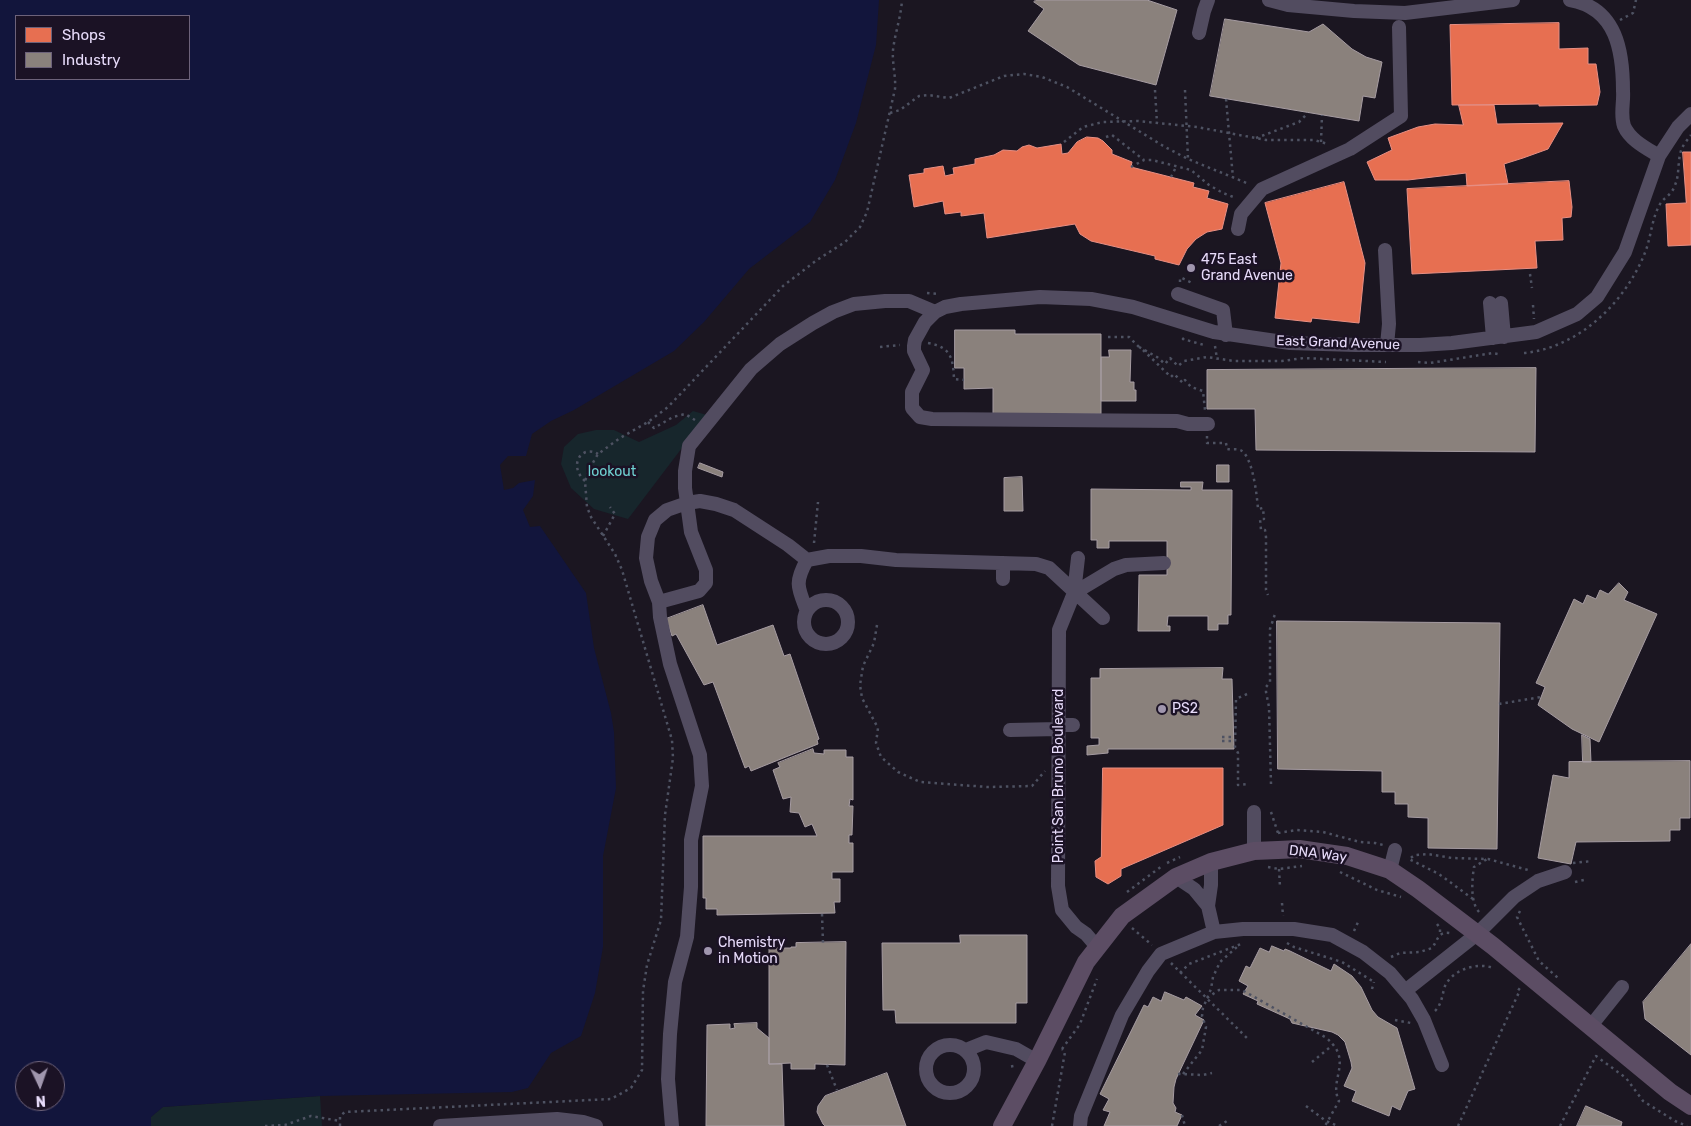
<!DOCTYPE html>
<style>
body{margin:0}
#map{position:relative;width:1691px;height:1126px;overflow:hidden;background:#1b1621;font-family:Rubik,sans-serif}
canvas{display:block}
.legend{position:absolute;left:15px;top:15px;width:175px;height:65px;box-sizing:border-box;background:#1b1225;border:1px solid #6d627a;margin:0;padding:6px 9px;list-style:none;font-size:15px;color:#e7dbfa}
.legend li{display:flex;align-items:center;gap:10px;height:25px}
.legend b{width:25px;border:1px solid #6d627a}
.north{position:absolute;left:15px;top:1061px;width:50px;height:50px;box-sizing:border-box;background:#1b1225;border:1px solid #6d627a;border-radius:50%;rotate:177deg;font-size:14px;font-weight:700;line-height:20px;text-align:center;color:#e7dbfa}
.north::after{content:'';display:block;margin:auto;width:18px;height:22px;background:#a096ae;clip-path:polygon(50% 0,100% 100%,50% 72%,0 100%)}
</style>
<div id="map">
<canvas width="1691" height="1126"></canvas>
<ul class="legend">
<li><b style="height:14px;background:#e76f51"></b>Shops</li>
<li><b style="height:14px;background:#8a817c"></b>Industry</li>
</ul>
<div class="north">N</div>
</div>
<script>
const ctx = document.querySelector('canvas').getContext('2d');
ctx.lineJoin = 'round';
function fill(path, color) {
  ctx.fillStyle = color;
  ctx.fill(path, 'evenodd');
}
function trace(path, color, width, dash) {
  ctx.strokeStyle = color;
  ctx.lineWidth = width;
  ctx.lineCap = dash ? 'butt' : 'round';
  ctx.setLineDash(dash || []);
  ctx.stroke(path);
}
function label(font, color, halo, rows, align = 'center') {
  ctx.font = font + ' Rubik,sans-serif';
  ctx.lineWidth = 5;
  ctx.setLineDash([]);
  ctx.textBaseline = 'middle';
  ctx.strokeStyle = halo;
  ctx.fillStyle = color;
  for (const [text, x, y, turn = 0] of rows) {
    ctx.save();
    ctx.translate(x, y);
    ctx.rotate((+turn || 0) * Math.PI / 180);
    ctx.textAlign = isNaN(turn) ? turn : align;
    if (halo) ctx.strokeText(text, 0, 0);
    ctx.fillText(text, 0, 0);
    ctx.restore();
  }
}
fill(new Path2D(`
 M693,411L707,415L628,519L594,509L571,488L561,464L564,447L578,434L596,430H614L639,442L676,425Z
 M320,1096L322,1126H151V1117L163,1107Z`), '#17262c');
fill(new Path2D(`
 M0,0H879L876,45L856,123L835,180L810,222L749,269L704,322L674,351L574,410L551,421L532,434L526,456H508L500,465L504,490L513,488L519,483L535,480L533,496L523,510L530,527L540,526L586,593L594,648L611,713L614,732L616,788L603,856V947L595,993L581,1036L551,1053L528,1088L512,1092L320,1096L163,1107L151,1117V1126H0ZM16,16H189V79H16ZM25,1071H55V1101H25Z`), '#12153c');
const shops = new Path2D(`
 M1559,23V49L1588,48V64H1596L1600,92L1597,105L1539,106V104L1452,105L1450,25Z
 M1459,105H1494L1497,124L1563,123L1548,149L1523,158L1504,164L1508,184L1467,186L1466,173L1408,180H1375L1367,162L1392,150L1388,138L1418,127L1435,124L1463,125Z
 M1087,137L1098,138L1103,141L1112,150V154L1132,162L1131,167L1194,183L1193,187L1209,191L1207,198L1228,204L1222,229L1207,232L1196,239L1187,249L1179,265L1155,259V256L1091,241L1080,234L1075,224L987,238L984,213L961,216V212L945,214L943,201L914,207L909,175L924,173V169L943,166L945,176L954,174L953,168L975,164V159L994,155L1003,150L1017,151L1022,147L1029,145L1037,148L1061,144L1062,154L1068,153L1077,142Z
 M1683,152H1691V245L1668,246L1666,204L1686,203Z
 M1569,181L1572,207L1571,217L1562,218L1563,240L1535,241L1537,268L1412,274L1407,189Z
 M1344,182L1365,263L1359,323L1312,318L1311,322L1275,318L1281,263L1265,203Z
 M1103,768H1223V825L1121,869V876L1108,884L1096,877L1095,861L1101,857Z`);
fill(shops, '#e76f51');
trace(shops, '#e78f84', 1);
const industry = new Path2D(`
 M1036,0H1147L1177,10L1156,85L1079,65L1028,31L1044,9L1034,2Z
 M1225,19L1309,32L1323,24L1352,49L1366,57L1382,62L1375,98L1363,96L1359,121L1210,96Z
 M955,330H1015V334H1101V414H993V388L964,389V368H955Z
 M1109,350H1131L1130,382H1134V390H1136V401H1101V357H1109Z
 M1536,368L1535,452L1256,450L1255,409H1207V370Z
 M700,463L723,472L722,477L698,468Z
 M1217,465H1229V482H1217Z
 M1022,477L1023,511H1004V478Z
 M1181,482H1203L1202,490H1232L1231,615H1228V624H1218V630H1208V616H1168L1167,626H1170V631H1138L1139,575H1167V541H1109V548H1097V540H1091V489L1191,490V487H1181Z
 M1619,583L1628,592L1624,600L1657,614L1599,742L1572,729L1538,705L1545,687L1536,683L1574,599L1583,604L1587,595L1596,599L1600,590L1608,594Z
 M703,605L717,645L773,625L784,656L790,654L819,739L817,740L818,744L751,771L749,766L745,768L713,682L704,685L676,634L672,636L666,619Z
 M1277,621L1500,623L1497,849L1428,848V818L1408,817V804H1395V792H1382V771L1278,769Z
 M1223,668L1222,679H1232L1234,749H1108V753L1087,755V746L1099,745V738H1091V678H1100V669Z
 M1582,735L1590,739L1591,762H1583Z
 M813,749L814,753L824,754V750H846V757H853V800L850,799L849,806H853L852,835H849V843H853V872H832V879H840V902H834L835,913L717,915V909H706V898H703V836H817L812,824L805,827L799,813L790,812L791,797L783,799L773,770L780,767L778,763Z
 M1690,761V818H1680V830H1670V841L1576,842L1571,864L1538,858L1553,775L1569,778V762Z
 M960,935H1027V1003H1016V1023H896L895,1010H883L882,943H960Z
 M846,942L845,1065L815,1064V1069H791V1063L769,1064V948H791V947H796V943Z
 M1691,944V1055L1645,1019L1643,1002Z
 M1272,946L1284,951L1285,949L1290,951L1331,971L1334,964L1352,976L1361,987L1372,1010L1378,1017L1397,1028L1415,1089L1408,1091L1400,1110L1392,1106L1389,1116L1352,1101L1356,1091L1344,1086L1352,1068L1351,1062L1345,1042L1338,1035L1332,1032L1292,1023L1290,1019L1257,1004L1258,1001L1243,994L1248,986L1239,981L1246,966L1250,968L1260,948L1269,952Z
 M1165,992L1184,1000L1186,997L1202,1006L1195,1015L1204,1020L1176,1079L1174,1087L1173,1103L1176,1108L1175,1112L1182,1115L1177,1126H1104L1110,1112L1103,1110L1109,1099L1100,1094L1144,1005L1148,1007L1153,997L1161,1001Z
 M757,1023V1028L769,1038V1064H782L784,1126H706L707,1025L730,1024V1029L735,1028L734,1024Z
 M887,1073L906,1126H825L823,1124L817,1112L818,1106L825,1096Z
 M1586,1106L1622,1122L1621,1126H1577Z`);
fill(industry, '#8a817c');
trace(industry, '#a69ca2', 1);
trace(new Path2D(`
 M1620,20L1633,13L1636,0
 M1155,90L1157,123
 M1185,90L1188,159
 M1226,99L1233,178
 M890,113L900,110L919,96L928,95L949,98L1004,76L1024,74L1042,77L1067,87L1165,147L1188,159L1249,184
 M1106,137L1112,135L1144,160
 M1256,138L1299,122L1308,113
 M1064,142L1083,127L1103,122L1138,121L1197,127L1266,140H1314L1328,144
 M1321,142L1322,115
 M1131,167L1144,160H1152L1191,170L1209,185L1223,193L1236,198
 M1171,177L1176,167
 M1530,274L1532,288
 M1180,282V278H1182L1194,284
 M927,293L939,294
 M1533,305L1534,319
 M1108,337H1129L1139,347
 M1184,338L1183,339L1204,345
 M928,343C951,347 953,358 954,379L964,380
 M1215,346L1217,359
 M880,347L900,345
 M1139,347L1157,357L1165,364L1170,358L1178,366L1184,361L1207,357L1234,361H1282L1304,358L1386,362
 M1143,350L1171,377L1174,374L1183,383L1185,380L1191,387L1203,391L1205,410
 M1524,353C1579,348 1627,301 1646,250C1651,236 1652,219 1659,206C1663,197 1671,197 1675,185C1680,174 1677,160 1682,148C1684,144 1688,139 1691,135
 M1418,362L1430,363L1493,353L1498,354
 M648,422L654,428L673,417L685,414L695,420
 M1207,436V443H1226L1227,449C1232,450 1238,448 1242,451C1253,459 1257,496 1258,509L1263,508L1264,519H1260L1261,530H1265L1266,537V590L1268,595
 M585,481C568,466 581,444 598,454
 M603,536L615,514L610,507
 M814,543L818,502
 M877,625L874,643L863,666L860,685L862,698L878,728L876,743L881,757L898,772L920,782L988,787L1032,786L1045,771
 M1247,694L1236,699L1235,747L1238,753V785L1247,784
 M1499,704L1541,697
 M1231,741H1222V737H1235
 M1271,784L1269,707L1266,692V687L1270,682V629L1275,614
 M1271,812L1278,833
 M1278,833L1297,830L1323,832L1360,842L1375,843L1383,845
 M1167,863L1180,857
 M1573,863L1592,861
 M1268,867L1279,869L1302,866
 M1279,869L1280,887
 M1340,872L1377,890L1401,897
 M1575,882L1584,880
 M1127,892L1162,866
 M1473,899L1439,874L1409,859L1415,855L1428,854L1452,858L1488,859L1528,870
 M1282,903L1283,916
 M1520,911L1517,917L1539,961L1558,978
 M1479,912C1470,902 1472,880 1474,867L1487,859
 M822,914L823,943
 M1437,924L1440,928V934
 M1132,928L1152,945
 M1354,931L1359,920
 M1287,943L1294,947L1342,962L1374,982
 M1391,957L1400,953L1420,952L1432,948C1438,940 1438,931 1450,933
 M1171,963L1248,1039
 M1180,973L1189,964L1241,944
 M1372,989L1374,982
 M1207,998L1219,990H1242L1325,1037C1355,1060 1328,1079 1339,1101L1325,1126
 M1435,1011C1442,1004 1442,995 1445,986C1453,969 1478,962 1493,968
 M1395,1020L1411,1023
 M1062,1049L1080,1024L1097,979
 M1312,1062L1334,1044
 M827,1065L837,1090
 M1012,1065L1013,1071
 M1178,1074L1203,1075L1212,1073
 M1183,1074L1202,1050L1206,1027L1202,1016L1203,1008L1211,989L1213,977L1220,962L1238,946
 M1306,1106L1326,1121L1338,1126
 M1182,1115L1185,1126
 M265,1126L285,1125L311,1116L340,1121
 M340,1126V1116L345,1112L611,1099L631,1088L642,1070L643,991L647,965L661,920L665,815L673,758L672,740L622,570L615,554L591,517L587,507L585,481L591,466L598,454L620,438L648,422L668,407L783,286L817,260L845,242L860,227L867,212L895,89C896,76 892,63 893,50C895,33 901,17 902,0
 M1052,1126L1065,1052L1062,1049
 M1219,1126L1227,1121
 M1458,1126L1520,990L1515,986
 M1560,1126L1596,1056L1626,1078L1643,1101L1675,1121L1687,1126`), '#4e5262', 2.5, [2.5, 4]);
trace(new Path2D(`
 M1269,0L1288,5L1354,11L1405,13L1513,0
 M1570,0C1617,8 1623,52 1623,91C1624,103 1620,114 1624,126C1630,140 1646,148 1659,156
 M1199,33L1204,11L1208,0
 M1238,229L1241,214L1262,189L1350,149L1401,116L1399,27
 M1385,250L1389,324L1387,345
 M1178,294L1223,310L1226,335
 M1490,303L1493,338
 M1501,303L1504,337
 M1208,424H1188L1177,421L932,419L920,417L912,408V392L923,370L914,351V346L915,340L925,322L935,312L945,307L961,304L1040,297L1091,299L1133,307L1214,332L1290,343L1356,345H1420L1452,343L1536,332L1577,314L1597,297L1625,252L1659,156L1678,127L1691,114
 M1078,558L1074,593L1059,630L1058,886L1062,910L1076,927L1086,934L1098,948
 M807,560C794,583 798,588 807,611
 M1003,563V579
 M1074,593L1114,569L1126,565L1164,563
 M804 622a22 22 0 1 1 44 0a22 22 0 1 1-44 0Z
 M659,602L699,591L706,583V570L691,532L685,488V471L689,446L751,369L780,344L813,323L833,312L854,304L885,301H909L935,312
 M1059,725H1073
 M1010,730L1059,729
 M1254,812V851
 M1211,862V885L1208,906L1214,932
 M1390,870L1395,850
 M1176,877L1194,889L1208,906
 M1405,991L1477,934L1514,897L1538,881L1565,872
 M1590,1027L1622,987
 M926 1069a24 24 0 1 1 48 0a24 24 0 1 1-48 0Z
 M966,1050L986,1042L1016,1049L1037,1061
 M440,1126L557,1119L583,1122L596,1126
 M672,1126L668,1079L670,1034L675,982L687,937L691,887V840L702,786L700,755L670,664L660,617L659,602L651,581L646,558L648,537L655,520L667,510L687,503L700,501L716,504L734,510L788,545L807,560L829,556H861L896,560L1036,564L1049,568L1103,618
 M1080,1126L1081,1116L1122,1015L1148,971L1161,954L1214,932L1243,929H1294L1332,935L1363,952L1390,973L1412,999L1424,1020L1442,1065`), '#524c60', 14);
trace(new Path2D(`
 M1002,1126L1037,1061L1086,962L1122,916L1176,877L1211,862L1254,851L1278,850L1299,849L1347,856L1390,870L1418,889L1493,946L1670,1092L1691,1106`), '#5c4d64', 18);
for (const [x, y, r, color] of [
 [1191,268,5,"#a096ae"],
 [1162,709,5,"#a096ae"],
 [708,951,5,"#a096ae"]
]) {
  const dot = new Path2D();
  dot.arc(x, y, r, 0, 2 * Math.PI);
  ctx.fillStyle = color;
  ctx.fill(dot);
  trace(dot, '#1b1225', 2);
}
label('14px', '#e7dbfa', '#1b1225', [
 ["475 East",1201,260],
 ["Grand Avenue",1201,276],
 ["PS2",1172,709],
 ["Chemistry",718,943],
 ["in Motion",718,959]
], 'left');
label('14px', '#e7dbfa', '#1b1225', [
 ["East Grand Avenue",1338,343,2],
 ["Point San Bruno Boulevard",1059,776,-90],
 ["DNA Way",1318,854,7]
]);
label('14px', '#6fd1d2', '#1b1225', [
 ["lookout",612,472]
]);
</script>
